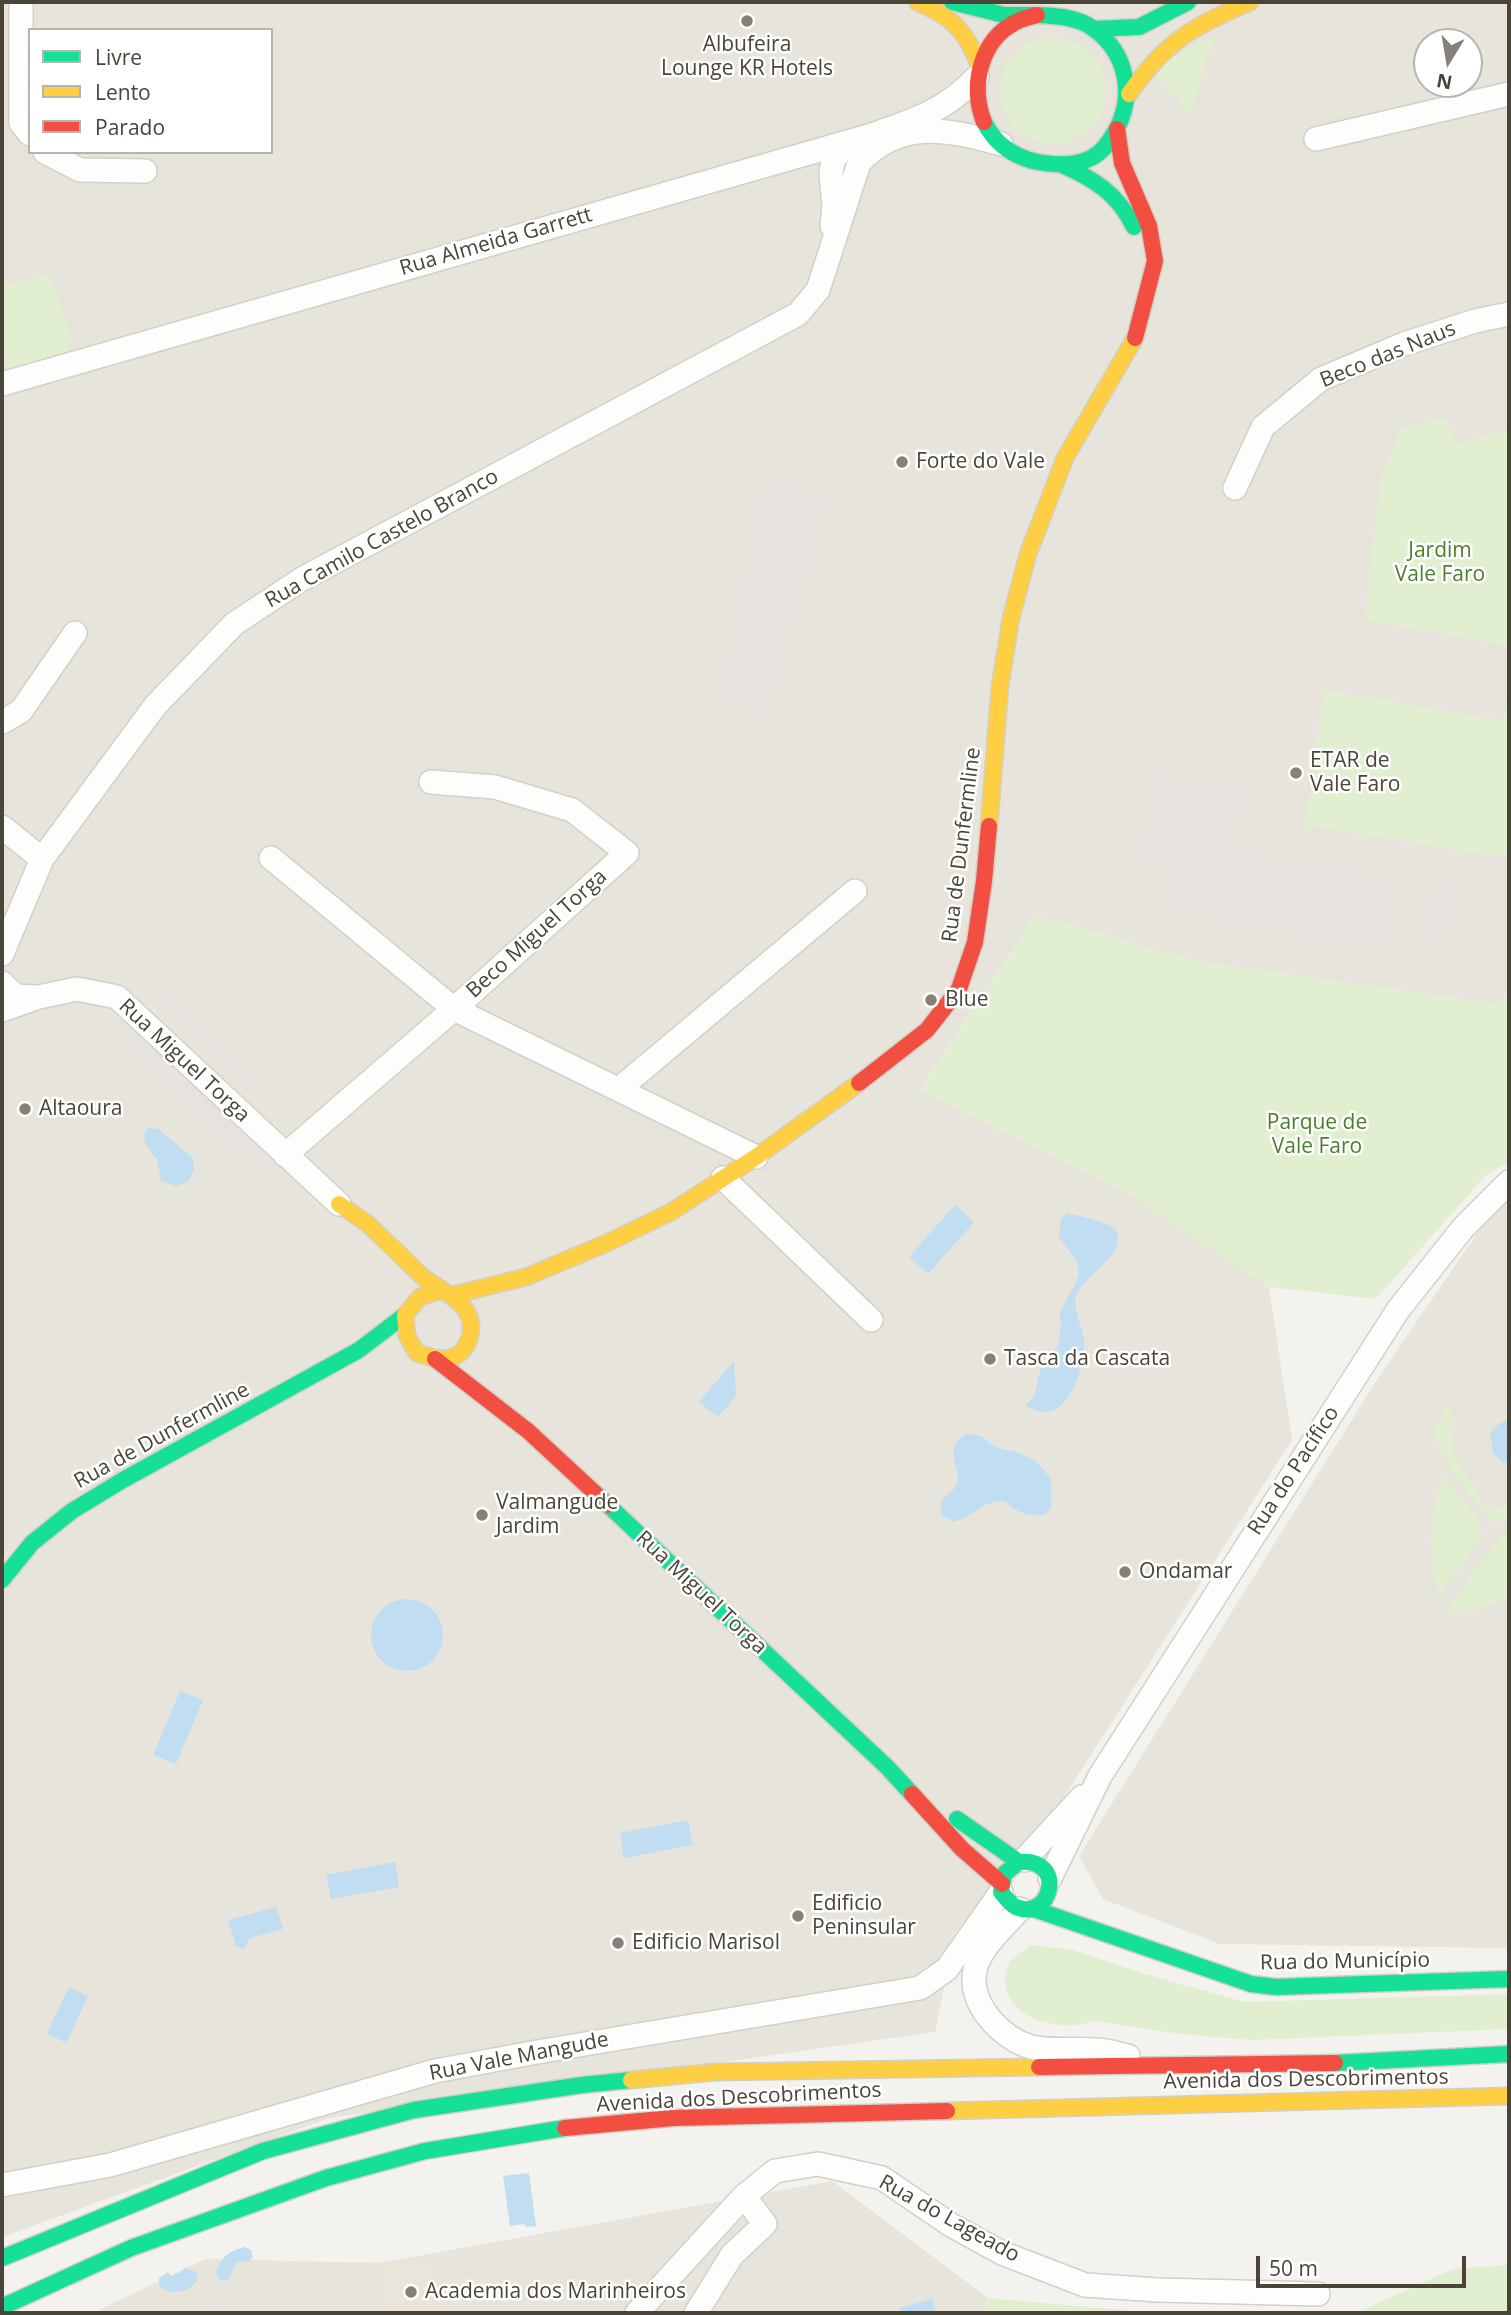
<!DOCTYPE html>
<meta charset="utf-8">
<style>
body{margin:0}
#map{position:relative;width:1511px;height:2315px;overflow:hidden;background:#f4f2ee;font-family:"Open Sans",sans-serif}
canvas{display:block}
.frame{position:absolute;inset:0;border:4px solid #4b4439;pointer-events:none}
.legend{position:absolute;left:28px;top:28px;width:245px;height:126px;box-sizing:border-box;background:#fff;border:2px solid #b7b4b0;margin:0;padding:9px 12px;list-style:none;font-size:21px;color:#4b4439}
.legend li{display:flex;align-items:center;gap:14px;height:35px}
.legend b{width:35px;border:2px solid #b7b4b0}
.north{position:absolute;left:1413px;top:28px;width:70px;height:70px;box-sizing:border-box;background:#fff;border:2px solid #b7b4b0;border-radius:50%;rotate:191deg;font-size:19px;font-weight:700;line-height:28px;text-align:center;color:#4b4439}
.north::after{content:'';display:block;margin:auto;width:24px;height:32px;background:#868178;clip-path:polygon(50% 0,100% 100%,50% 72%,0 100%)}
.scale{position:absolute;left:1256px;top:2256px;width:210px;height:32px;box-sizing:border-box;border:4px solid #4b4439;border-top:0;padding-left:9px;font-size:21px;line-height:24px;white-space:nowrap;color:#4b4439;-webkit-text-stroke:5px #fff;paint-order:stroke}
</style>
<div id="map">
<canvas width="1511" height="2315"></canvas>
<div class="frame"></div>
<ul class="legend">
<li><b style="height:9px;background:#16e098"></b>Livre</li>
<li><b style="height:9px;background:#ffcf43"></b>Lento</li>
<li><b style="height:9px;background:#f24e42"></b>Parado</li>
</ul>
<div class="north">N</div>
<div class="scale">50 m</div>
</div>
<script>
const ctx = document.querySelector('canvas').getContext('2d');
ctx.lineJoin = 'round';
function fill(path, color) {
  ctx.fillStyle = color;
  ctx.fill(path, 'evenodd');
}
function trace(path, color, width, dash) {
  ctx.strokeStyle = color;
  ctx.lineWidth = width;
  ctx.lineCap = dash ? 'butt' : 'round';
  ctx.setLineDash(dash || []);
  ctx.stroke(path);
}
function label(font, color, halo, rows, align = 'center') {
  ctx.font = font + ' "Open Sans",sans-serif';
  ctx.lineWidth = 5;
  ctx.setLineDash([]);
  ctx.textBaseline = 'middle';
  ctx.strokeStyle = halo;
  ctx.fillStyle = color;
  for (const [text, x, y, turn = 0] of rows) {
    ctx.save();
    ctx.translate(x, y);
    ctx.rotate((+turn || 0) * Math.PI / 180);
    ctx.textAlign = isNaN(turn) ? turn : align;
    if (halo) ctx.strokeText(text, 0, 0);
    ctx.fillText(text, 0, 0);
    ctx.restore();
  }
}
fill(new Path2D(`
 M2,2H1509V430L1456,446L1364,619L1509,645V993L1496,1004L1192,961L1074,926L1034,918L920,1090L1135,1196L1170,1222L1269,1287L1292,1440L1050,1819L955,1933L935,2032L329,2118L2,2237ZM30,30H271V152H30ZM1427,42H1469V84H1427Z
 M1509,1187V1948L1220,1944L1103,1899L1079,1856L1380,1375Z
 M832,2181L988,2298L982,2313H93L205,2259L379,2263Z`), '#e7e4dc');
fill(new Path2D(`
 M379,2263L430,2270L454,2313H380Z`), '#eae5da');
fill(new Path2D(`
 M1216,35L1207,55L1193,107L1187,114L1177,97L1155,74L1163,62Z
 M1000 91a53 53 0 1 1 106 0a53 53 0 1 1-106 0Z
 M42,276L52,280L72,341L68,351L9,371L2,350V286Z
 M1446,418L1456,446L1509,430V645L1364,620L1382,473L1401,428Z
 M1509,688V858L1305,825L1324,690L1503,721Z
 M1034,918L1074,926L1192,961L1496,1004L1509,993V1162L1488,1173L1376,1299L1269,1287L1170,1222L1135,1196L920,1091Z
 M1454,1399L1449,1420L1454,1456L1490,1512L1506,1504L1509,1508V1517L1498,1525C1482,1509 1435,1456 1436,1433C1436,1420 1447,1409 1454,1399Z
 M1442,1476L1479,1520L1482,1537L1439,1595C1431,1570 1429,1535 1434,1509C1436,1498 1440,1487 1442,1476Z
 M1509,1527V1596L1479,1609L1447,1611L1473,1572Z
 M1031,1945L1073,1950L1142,1973L1245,2002L1509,1994V2029L1252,2040L1181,2034L1093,2021C1063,2032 1009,2022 1005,1983C1005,1977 1008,1967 1010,1961Z
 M1509,2265V2313H1356L1453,2269Z
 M988,2298L1156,2313H982Z`), '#e1eecf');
fill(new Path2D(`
 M762,470L832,494L769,721L715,705Z
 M1150,769L1249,782L1240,847L1404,874L1393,956L1157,914L1163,869L1132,867Z
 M1435,866L1462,870L1448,947L1419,942Z
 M162,990L261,1078L259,1099L145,997Z
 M122,1022L281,1167L262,1177L120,1045Z
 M232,2293L234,2313H212L211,2294Z`), '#e6e3df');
fill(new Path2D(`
 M148,1128L158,1129L193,1158L194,1170L188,1182L176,1186L161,1181L157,1159L146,1145L144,1136Z
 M955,1205L974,1222L928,1274L909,1257Z
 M1067,1213C1078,1216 1111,1222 1116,1231C1129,1253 1081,1277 1076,1296C1072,1310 1083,1327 1084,1342C1086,1362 1072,1406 1051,1411C1043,1414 1033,1409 1025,1406L1034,1397L1040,1371L1058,1346L1061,1326L1060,1312L1075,1285L1079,1273L1077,1262L1059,1237L1061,1219Z
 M734,1361L736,1396L718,1417L699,1402Z
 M1509,1420V1462L1503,1463L1493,1453L1490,1433L1499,1424Z
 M967,1433L983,1437L995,1447L1019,1453L1036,1461L1051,1479V1509L1044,1515C1027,1516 1017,1513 1005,1501C981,1500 975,1516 953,1522L941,1514V1501C945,1497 951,1493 954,1489C969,1469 936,1453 967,1433Z
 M371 1635a36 36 0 1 1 72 0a36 36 0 1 1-72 0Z
 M180,1691L203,1700L176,1764L153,1755Z
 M688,1820L693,1845L624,1858L620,1833Z
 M395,1862L399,1887L331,1899L326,1875Z
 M276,1907L283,1929L250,1938L244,1949L236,1946L228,1920Z
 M69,1987L88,1996L66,2043L47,2033Z
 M529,2173L536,2226L526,2227L525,2224L510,2226L503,2176Z
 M245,2247L251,2250L253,2257L250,2261L236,2263L228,2280H220L216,2274C218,2259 230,2250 245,2247Z
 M185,2268L196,2272L198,2278C193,2293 168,2297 159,2285V2278L168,2272L171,2276L180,2273Z
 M932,2299L936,2312L902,2313L900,2308Z`), '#c0ddf1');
const street = new Path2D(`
 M21,2V123L30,134
 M1316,139L1509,94
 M45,152L80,170L145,171
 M832,226L834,206L831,173L833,161L846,143
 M2,384L872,135C917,119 943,112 977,77
 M1235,488L1263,427L1321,379L1404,344L1475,321L1509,314
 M2,722L21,711L75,633
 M2,827L42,859
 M271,858L454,1009L756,1157
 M2,954L42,859L155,706L234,624L302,579L798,314L818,290L859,163C900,119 949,129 1001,144
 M2,983L15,996L36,997
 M2,1010L39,997L77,989L117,997L339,1204
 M619,1089L855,891
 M285,1155L454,1009L627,853L572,810L495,787L431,782
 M723,1178L871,1320
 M1024,1860L1082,1797
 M1050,1878L1100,1776L1398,1310L1463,1228L1509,1182
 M1020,1909C1005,1926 980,1947 975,1970C968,2004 1001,2038 1031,2047C1052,2052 1075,2048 1096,2050C1107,2050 1118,2054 1128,2056
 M2,2185L110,2165L435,2071L537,2052L920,1988L947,1969L1001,1892
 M637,2313L744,2196L775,2171L818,2164L882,2178L951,2225L1002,2253L1085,2285L1158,2290L1318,2294
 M696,2313L732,2255L765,2224L744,2196`);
const fast = new Path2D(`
 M952,2L1004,15H1034
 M1094,29L1139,27L1188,2
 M984,122C994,142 1011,155 1033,161C1052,165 1074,167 1091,158C1103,152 1110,141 1116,130C1135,96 1127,53 1094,29C1078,17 1056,16 1037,15
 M1062,165C1094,179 1118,194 1134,227
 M608,1505L887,1767L912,1794
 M2,1580L32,1543L72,1511L123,1480L359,1350L405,1315
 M957,1819L1019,1862C1067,1857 1052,1922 1016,1907C1011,1905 1005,1897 1001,1892L1004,1874L1019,1862
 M1034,1909L1251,1984L1276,1987L1509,1979
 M1335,2063L1509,2054
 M2,2258L263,2151L414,2110L582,2085L631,2080
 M2,2307L131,2248L326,2178L425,2151L565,2128`);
const slow = new Path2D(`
 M917,2C953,17 966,31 980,67
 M1129,94C1166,41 1192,27 1250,2
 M989,826L1000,686L1011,618L1028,554L1065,458L1135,338
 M339,1204L368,1224L424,1278L442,1290
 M442,1290C452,1296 461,1302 467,1312C476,1329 469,1353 450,1358C438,1361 428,1356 417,1353L407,1336L405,1315L420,1297Z
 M453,1295L526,1277L607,1243L671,1212L756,1157L859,1083
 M631,2080L716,2072L1039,2067
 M947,2111L1509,2096`);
const jam = new Path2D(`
 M984,122C970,86 980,40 1016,22C1023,18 1030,17 1037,15
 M1117,129L1122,163L1149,226L1155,261L1135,338
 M859,1083L927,1030L959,989L975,942L984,881L989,826
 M435,1359L528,1431L608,1505
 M912,1794L962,1849L1002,1884
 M1039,2067L1335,2063
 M565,2128L673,2118L947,2111`);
trace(street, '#d2d0cb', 26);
trace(fast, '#d3cfc5', 19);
trace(slow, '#d3cfc5', 19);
trace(jam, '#d3cfc5', 19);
trace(street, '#fdfdfc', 23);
trace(fast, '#16e098', 16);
trace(slow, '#ffcf43', 16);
trace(jam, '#f24e42', 16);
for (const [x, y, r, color] of [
 [747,21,7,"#868178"],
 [902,462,7,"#868178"],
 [1296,773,7,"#868178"],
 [931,1000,7,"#868178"],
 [25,1109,7,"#868178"],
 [990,1359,7,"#868178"],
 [482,1515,7,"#868178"],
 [1125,1572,7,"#868178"],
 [798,1916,7,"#868178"],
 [618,1943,7,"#868178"],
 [411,2292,7,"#868178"]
]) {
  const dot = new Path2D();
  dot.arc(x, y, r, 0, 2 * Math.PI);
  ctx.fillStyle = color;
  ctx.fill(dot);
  trace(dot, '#fff', 2.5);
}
label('21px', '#4b4439', '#fff', [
 ["Albufeira",747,45,"center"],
 ["Lounge KR Hotels",747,69,"center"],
 ["Forte do Vale",916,462],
 ["ETAR de",1310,761],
 ["Vale Faro",1310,785],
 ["Blue",945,1000],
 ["Altaoura",39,1109],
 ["Tasca da Cascata",1004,1359],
 ["Valmangude",496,1503],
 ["Jardim",496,1527],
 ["Ondamar",1139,1572],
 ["Edificio",812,1904],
 ["Peninsular",812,1928],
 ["Edificio Marisol",632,1943],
 ["Academia dos Marinheiros",425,2292]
], 'left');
label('21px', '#4b4439', '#fff', [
 ["Rua Almeida Garrett",496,242,-16],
 ["Beco das Naus",1388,355,-22],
 ["Rua Camilo Castelo Branco",382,539,-29],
 ["Rua de Dunfermline",962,845,-83],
 ["Beco Miguel Torga",537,934,-42],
 ["Rua Miguel Torga",184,1061,43],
 ["Rua de Dunfermline",162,1436,-29],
 ["Rua do Pacífico",1294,1471,-57],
 ["Rua Miguel Torga",701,1593,43],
 ["Rua do Município",1345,1962,-1],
 ["Rua Vale Mangude",519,2057,-11],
 ["Avenida dos Descobrimentos",1306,2080,-1],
 ["Avenida dos Descobrimentos",739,2098,-3],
 ["Rua do Lageado",949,2219,29]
]);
label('21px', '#4a7f2a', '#fff', [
 ["Jardim",1440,551],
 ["Vale Faro",1440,575],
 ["Parque de",1317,1123],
 ["Vale Faro",1317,1147]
]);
</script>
